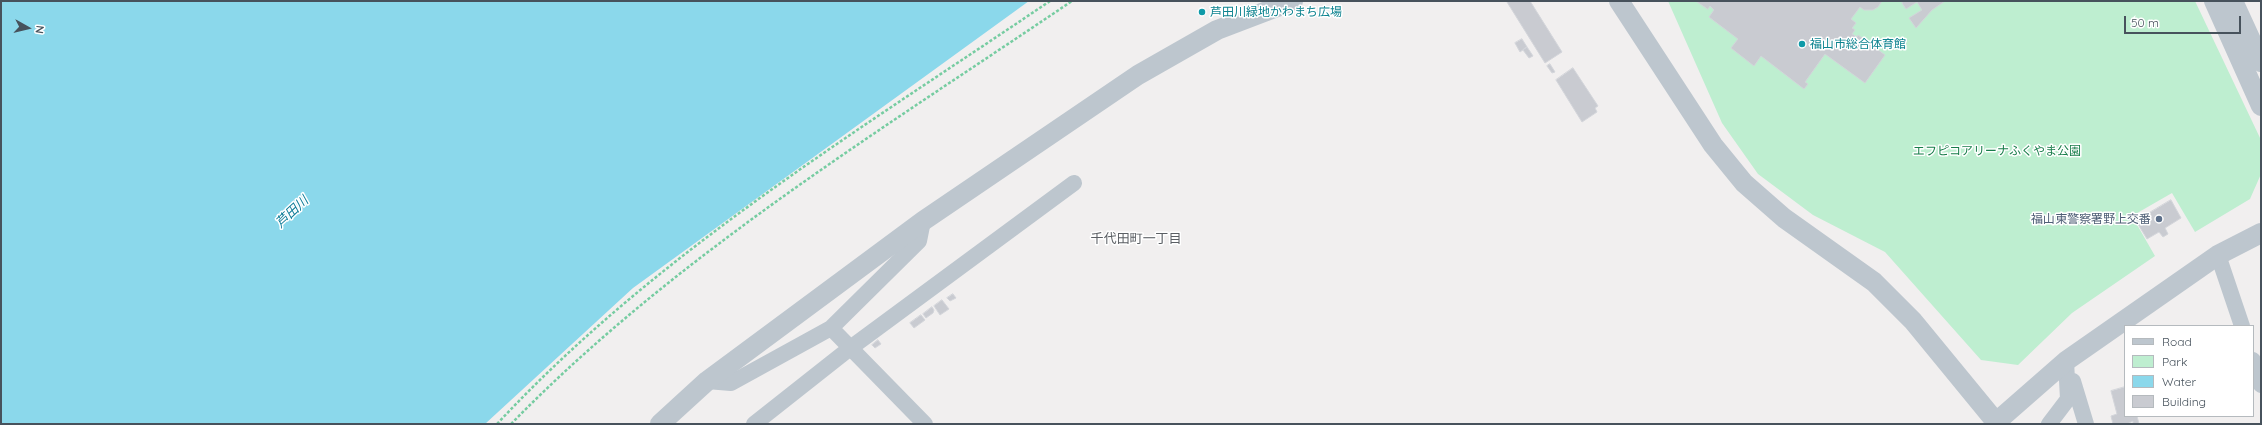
<!DOCTYPE html>
<meta charset="utf-8">
<style>
body{margin:0}
#map{position:relative;width:2262px;height:425px;overflow:hidden;background:#f1efef;font-family:Quicksand,sans-serif}
canvas{display:block}
.frame{position:absolute;inset:0;border:2px solid #47525c;pointer-events:none}
.legend{position:absolute;left:2124px;top:325px;width:130px;height:92px;box-sizing:border-box;background:#fff;border:1px solid #b5babe;margin:0;padding:5px 7px;list-style:none;font-size:12px;color:#47525c}
.legend li{display:flex;align-items:center;gap:8px;height:20px}
.legend b{width:20px;border:1px solid #b5babe}
.north{position:absolute;left:8px;top:8px;width:40px;height:40px;-webkit-text-stroke:3px #fff;paint-order:stroke;rotate:98deg;font-size:11px;font-weight:700;line-height:16px;text-align:center;color:#47525c}
.north::after{content:'';display:block;margin:auto;width:14px;height:18px;background:#47525c;clip-path:polygon(50% 0,100% 100%,50% 72%,0 100%)}
.scale{position:absolute;left:2124px;top:16px;width:117px;height:18px;box-sizing:border-box;border:2px solid #47525c;border-top:0;padding-left:5px;font-size:12px;line-height:14px;white-space:nowrap;color:#47525c;-webkit-text-stroke:3px #fff;paint-order:stroke}
</style>
<div id="map">
<canvas width="2262" height="425"></canvas>
<div class="frame"></div>
<ul class="legend">
<li><b style="height:5px;background:#bdc6ce"></b>Road</li>
<li><b style="height:11px;background:#beeed0"></b>Park</li>
<li><b style="height:11px;background:#8bd8eb"></b>Water</li>
<li><b style="height:11px;background:#c9cbd1"></b>Building</li>
</ul>
<div class="north">N</div>
<div class="scale">50 m</div>
</div>
<script>
const ctx = document.querySelector('canvas').getContext('2d');
ctx.lineJoin = 'round';
function fill(path, color) {
  ctx.fillStyle = color;
  ctx.fill(path, 'evenodd');
}
function trace(path, color, width, dash) {
  ctx.strokeStyle = color;
  ctx.lineWidth = width;
  ctx.lineCap = dash ? 'butt' : 'round';
  ctx.setLineDash(dash || []);
  ctx.stroke(path);
}
function label(font, color, halo, rows, align = 'center') {
  ctx.font = font + ' Quicksand,"Noto Sans JP",sans-serif';
  ctx.lineWidth = 3;
  ctx.setLineDash([]);
  ctx.textBaseline = 'middle';
  ctx.strokeStyle = halo;
  ctx.fillStyle = color;
  for (const [text, x, y, turn = 0] of rows) {
    ctx.save();
    ctx.translate(x, y);
    ctx.rotate((+turn || 0) * Math.PI / 180);
    ctx.textAlign = isNaN(turn) ? turn : align;
    if (halo) ctx.strokeText(text, 0, 0);
    ctx.fillText(text, 0, 0);
    ctx.restore();
  }
}
fill(new Path2D(`
 M1668,1H2195L2261,140V174L2250,199L2195,232L2172,193L2132,216L2155,256L2072,313L2018,365L1981,360L1885,252L1813,215L1758,174L1722,123Z`), '#beeed0');
fill(new Path2D(`
 M1,1H1029L633,288L485,424H1Z`), '#8bd8eb');
const building = new Path2D(`
 M1508,1H1530L1562,52L1545,63L1507,2Z
 M1696,1H1882L1878,7L1873,10H1864L1860,7L1851,19L1856,23L1852,28L1855,30L1852,34L1857,37L1858,35L1885,55L1865,83L1825,54L1805,82L1808,84L1804,89L1761,56L1754,66L1731,48L1738,39L1709,17L1714,10L1710,6L1708,9Z
 M1904,1H1945L1932,10L1916,28L1909,18L1922,10L1917,2L1906,9L1902,3Z
 M1522,39L1527,47L1520,52L1515,43Z
 M1527,47L1533,56L1529,58L1523,50Z
 M1550,64L1555,72L1552,73L1547,66Z
 M1573,68L1598,106L1595,108L1597,112L1582,122L1556,80Z
 M2171,200L2181,218L2165,228L2168,234L2163,237L2159,232L2147,239L2136,221Z
 M953,294L956,298L950,301L947,298Z
 M942,300L949,309L940,315L934,306Z
 M932,307L934,310L933,313L926,318L923,314Z
 M921,315L925,320L914,328L910,323Z
 M878,340L881,344L875,348L872,345Z
 M2125,387V416H2137L2139,424H2133V421L2127,424H2113L2111,416L2117,414L2111,391Z`);
fill(building, '#c9cbd1');
trace(building, '#d3d5da', 1);
trace(new Path2D(`
 M497,424C656,253 858,131 1050,1
 M511,424C676,255 877,133 1072,1`), '#76cca1', 2.5, [3, 2]);
trace(new Path2D(`
 M2218,255L2242,326
 M831,328L919,241L923,221
 M2253,360L2261,385
 M707,381L731,383L831,328L925,424
 M2073,381L2086,424
 M754,424L849,349L1074,183
 M2049,424L2068,399L2066,361`), '#bdc6ce', 16);
trace(new Path2D(`
 M1619,1L1713,145L1744,183L1784,218L1874,282L1913,321L1996,422
 M2214,1L2261,106
 M2233,1L2261,62
 M660,424L707,381L923,221L1138,75L1217,30L1293,1
 M1994,424L2066,361L2218,255L2261,233`), '#bdc6ce', 20);
for (const [x, y, r, color] of [
 [1202,12,4,"#0f9aa8"],
 [1802,44,4,"#0f9aa8"],
 [2159,219,4,"#5c6f8a"]
]) {
  const dot = new Path2D();
  dot.arc(x, y, r, 0, 2 * Math.PI);
  ctx.fillStyle = color;
  ctx.fill(dot);
  trace(dot, '#fff', 1.5);
}
label('12px', '#0d838f', '#fff', [
 ["芦田川緑地かわまち広場",1210,12],
 ["福山市総合体育館",1810,44]
], 'left');
label('12px', '#187d4a', '#fff', [
 ["エフピコアリーナふくやま公園",1997,151]
]);
label('12px', '#4e5e75', '#fff', [
 ["福山東警察署野上交番",2151,219]
], 'right');
label('italic 13px', '#0e7d99', '#fff', [
 ["芦田川",292,212,-43]
]);
label('13px', '#5b5f64', '#fff', [
 ["千代田町一丁目",1136,239]
]);
</script>
